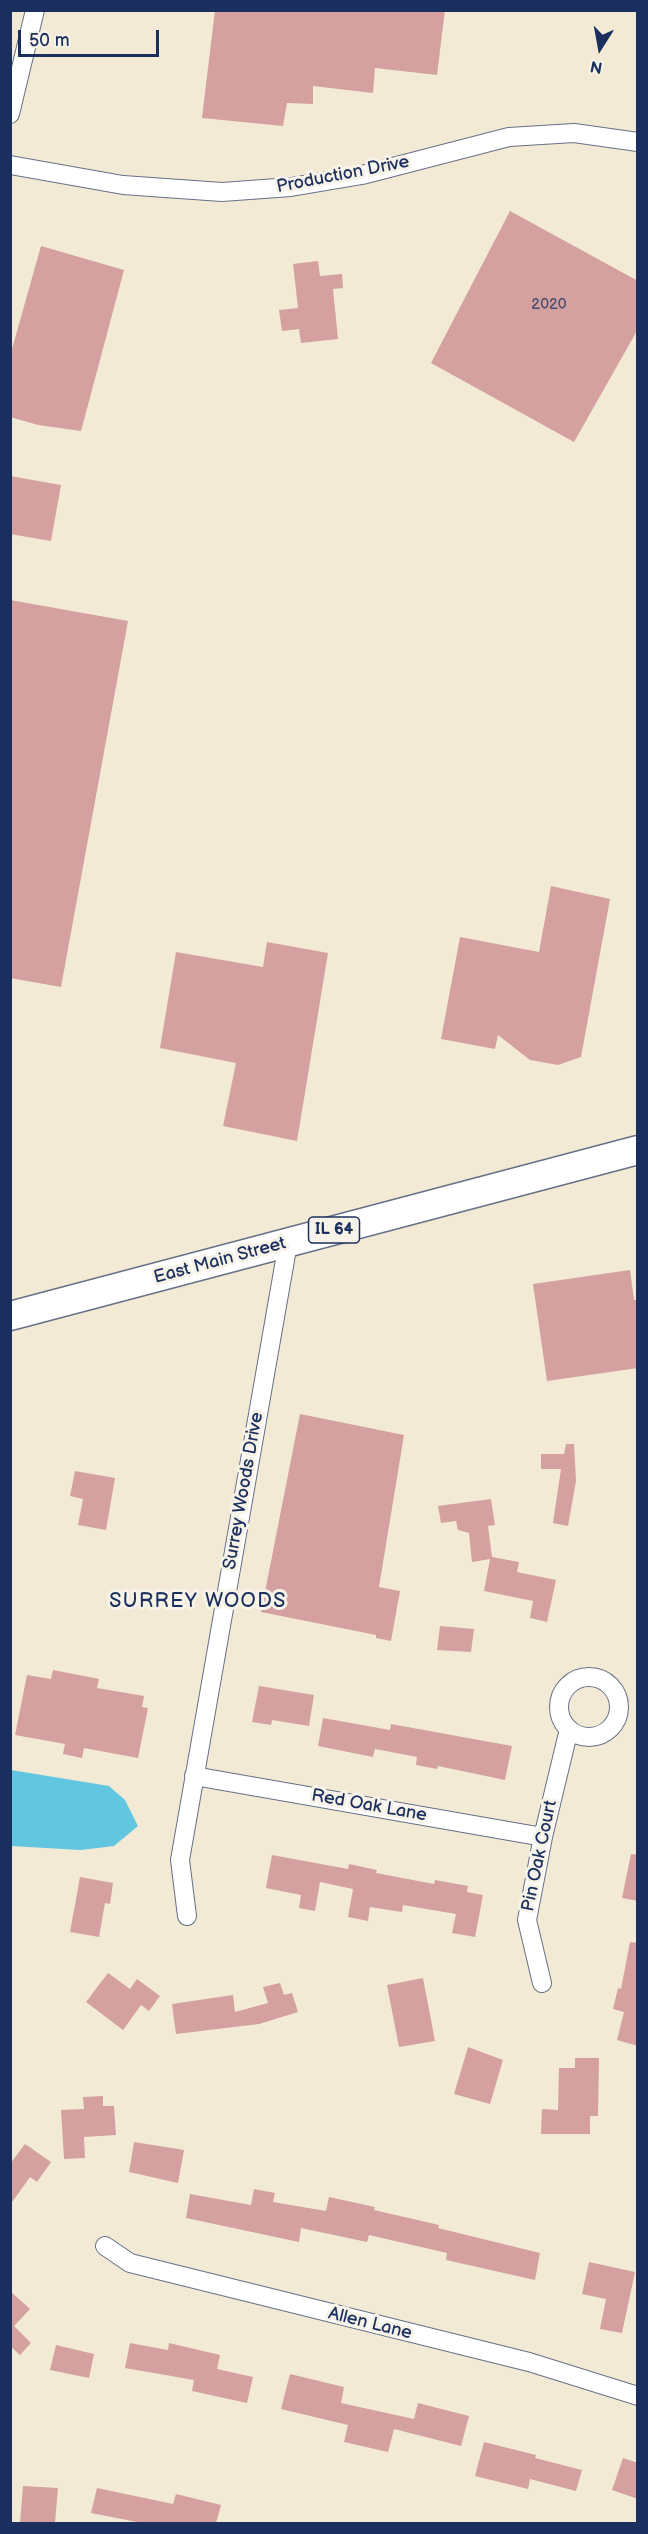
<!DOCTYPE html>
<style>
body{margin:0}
#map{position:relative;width:648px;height:2534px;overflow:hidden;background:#f2ead4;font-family:"Balsamiq Sans",sans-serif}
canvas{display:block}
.frame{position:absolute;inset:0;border:12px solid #1b2f5e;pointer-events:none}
.north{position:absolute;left:570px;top:18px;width:60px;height:60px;-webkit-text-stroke:4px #f7f3e8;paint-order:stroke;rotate:191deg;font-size:16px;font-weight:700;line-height:24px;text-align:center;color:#1b2f5e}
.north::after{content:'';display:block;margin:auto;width:21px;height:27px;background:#1b2f5e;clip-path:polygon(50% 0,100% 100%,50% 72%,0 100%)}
.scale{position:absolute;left:18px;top:30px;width:141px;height:27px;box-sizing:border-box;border:3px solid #1b2f5e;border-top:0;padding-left:8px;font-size:18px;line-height:21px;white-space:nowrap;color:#1b2f5e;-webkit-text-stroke:4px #f7f3e8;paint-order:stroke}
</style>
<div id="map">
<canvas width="648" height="2534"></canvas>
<div class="frame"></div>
<div class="north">N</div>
<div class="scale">50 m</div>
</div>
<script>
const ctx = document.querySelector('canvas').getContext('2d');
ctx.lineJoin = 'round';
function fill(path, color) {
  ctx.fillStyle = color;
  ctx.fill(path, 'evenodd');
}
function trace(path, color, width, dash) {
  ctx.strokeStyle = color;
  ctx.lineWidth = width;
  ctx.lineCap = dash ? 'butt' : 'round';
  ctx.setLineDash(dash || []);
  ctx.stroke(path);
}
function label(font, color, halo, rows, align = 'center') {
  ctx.font = font + ' "Balsamiq Sans",sans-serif';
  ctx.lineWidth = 6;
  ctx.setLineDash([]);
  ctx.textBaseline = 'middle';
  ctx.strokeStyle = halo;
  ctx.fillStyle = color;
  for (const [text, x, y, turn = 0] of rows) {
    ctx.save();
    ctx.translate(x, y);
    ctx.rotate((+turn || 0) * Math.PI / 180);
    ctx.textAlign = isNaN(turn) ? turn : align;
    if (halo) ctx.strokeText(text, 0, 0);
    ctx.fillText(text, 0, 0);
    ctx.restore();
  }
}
fill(new Path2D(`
 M11,1770L109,1786L125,1800L138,1826L114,1846L81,1850L11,1846Z`), '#63c6e1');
fill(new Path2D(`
 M215,10H445L437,75L375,68L373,93L313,86V104L287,103L283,126L202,118Z
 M510,211L638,281V329L574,442L431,363Z
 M41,246L124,270L81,431L38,425L10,417V356Z
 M318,261L320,276L342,274L343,288L333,289L338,339L301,343L299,329L282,331L279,310L298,308L293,264Z
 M10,476L61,485L51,541L10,534Z
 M10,600L128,621L61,987L10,978Z
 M551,886L610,899L581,1057L558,1065L530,1060L498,1035L495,1049L441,1039L460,937L539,952Z
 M267,942L328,953L297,1141L223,1126L236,1063L160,1048L176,952L263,967Z
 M630,1270L634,1300H638V1368L547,1381L533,1284Z
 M300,1414L404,1435L379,1587L400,1591L391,1641L376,1638V1635L261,1612Z
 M566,1444H574L576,1481L568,1526L553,1523L561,1469H541V1454H564Z
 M75,1471L115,1478L106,1530L78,1525L83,1499L70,1496Z
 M491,1499L495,1525L488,1526L492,1557L519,1562L517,1572L556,1580L547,1622L530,1618L533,1601L484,1591L490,1559L472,1562L469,1533L458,1530L456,1521L441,1523L438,1506Z
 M440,1626L474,1629L471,1652L437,1650Z
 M53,1670L99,1679L97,1688L144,1696L142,1707L148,1708L138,1758L84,1748L82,1758L63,1754L65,1744L15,1735L27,1675L51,1679Z
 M259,1686L314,1695L309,1726L272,1720L271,1725L252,1722Z
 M323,1718L390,1730L391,1724L512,1746L505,1780L438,1766L437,1769L416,1765L417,1757L375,1749L373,1757L318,1746Z
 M631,1854L638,1855V1901L622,1898Z
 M272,1855L348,1869L349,1864L377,1870L376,1873L434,1884L435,1880L468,1886L467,1892L483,1895L475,1937L452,1933L456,1914L403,1905L402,1912L370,1907L368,1921L348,1917L353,1889L320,1882L315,1911L299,1908L301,1895L266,1888Z
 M80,1877L113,1883L110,1904L105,1903L99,1937L70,1932Z
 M630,1942L638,1943V2046L617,2040L624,2012L613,2009L618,1988L621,1989Z
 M108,1973L130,1989L137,1979L160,1996L149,2011L141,2005L123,2030L86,2002Z
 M423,1978L435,2041L399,2047L387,1985Z
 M280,1983L284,1995L292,1993L298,2012L259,2024L176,2034L172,2004L233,1995L235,2012L268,2003L263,1987Z
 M468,2047L503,2060L490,2104L454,2094Z
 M575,2058H599L598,2116H590V2134H541L542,2109L558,2110L559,2068H575Z
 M103,2096V2106H114L116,2135L84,2137L85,2158L64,2159L61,2110L84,2109L83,2097Z
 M134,2142L184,2150L178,2183L129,2172Z
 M25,2144L51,2162L37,2182L30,2177L10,2205V2164Z
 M254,2189L275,2193L273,2202L326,2211L329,2197L375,2207L374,2210L439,2225L438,2228L540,2253L535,2280L446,2260L447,2253L369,2235L367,2242L301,2228L299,2242L186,2218L190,2194L251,2205Z
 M589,2262L635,2272L622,2333L600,2329L606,2299L582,2294Z
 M10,2291L30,2309L14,2326L31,2343L20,2355L10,2346Z
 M130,2343L168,2350L169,2343L220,2355L217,2369L253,2377L247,2403L192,2391L194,2380L125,2368Z
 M56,2345L94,2354L89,2378L50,2370Z
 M290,2374L344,2387L341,2403L414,2419L418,2403L469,2416L461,2446L394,2429L388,2452L344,2442L348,2425L281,2409Z
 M484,2442L536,2455L535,2458L582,2470L576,2491L530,2479L528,2489L475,2476Z
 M623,2458L638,2463V2499L612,2490Z
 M23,2486L58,2488L55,2523H20Z
 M97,2488L173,2504L176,2494L221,2505L216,2523H142L91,2513Z`), '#d4a1a0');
const street = new Path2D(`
 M10,114L35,10
 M10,165L123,185L222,192L291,187L362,175L509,137L574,133L638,142
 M559 1707a30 30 0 1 1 60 0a30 30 0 1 1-60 0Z
 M194,1776L543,1837
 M187,1916L180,1860L288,1243
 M542,1983L527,1920L543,1837L569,1729
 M105,2246L130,2263L529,2362L638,2396`);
const primary = new Path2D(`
 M10,1316L638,1150`);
trace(street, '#667087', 20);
trace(primary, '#667087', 31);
trace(street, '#fff', 18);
trace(primary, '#fff', 28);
label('15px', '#494c6e', null, [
 ["2020",549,305]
]);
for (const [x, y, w] of [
 [334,1230,51]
]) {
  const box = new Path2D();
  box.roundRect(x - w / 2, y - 13, w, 26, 4.5);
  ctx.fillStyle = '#f7f3e8';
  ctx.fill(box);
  trace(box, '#1b2f5e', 1.5);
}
label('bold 16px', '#1b2f5e', null, [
 ["IL 64",334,1230]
]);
label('18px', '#1b2f5e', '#f7f3e8', [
 ["Production Drive",343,175,-11],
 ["East Main Street",220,1261,-15],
 ["Surrey Woods Drive",244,1491,-80],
 ["Red Oak Lane",369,1806,10],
 ["Pin Oak Court",540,1856,-78],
 ["Allen Lane",370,2324,14]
]);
ctx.letterSpacing = '1.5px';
label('20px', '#1b2f5e', '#f7f3e8', [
 ["SURREY WOODS",198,1602]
]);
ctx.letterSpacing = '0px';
</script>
